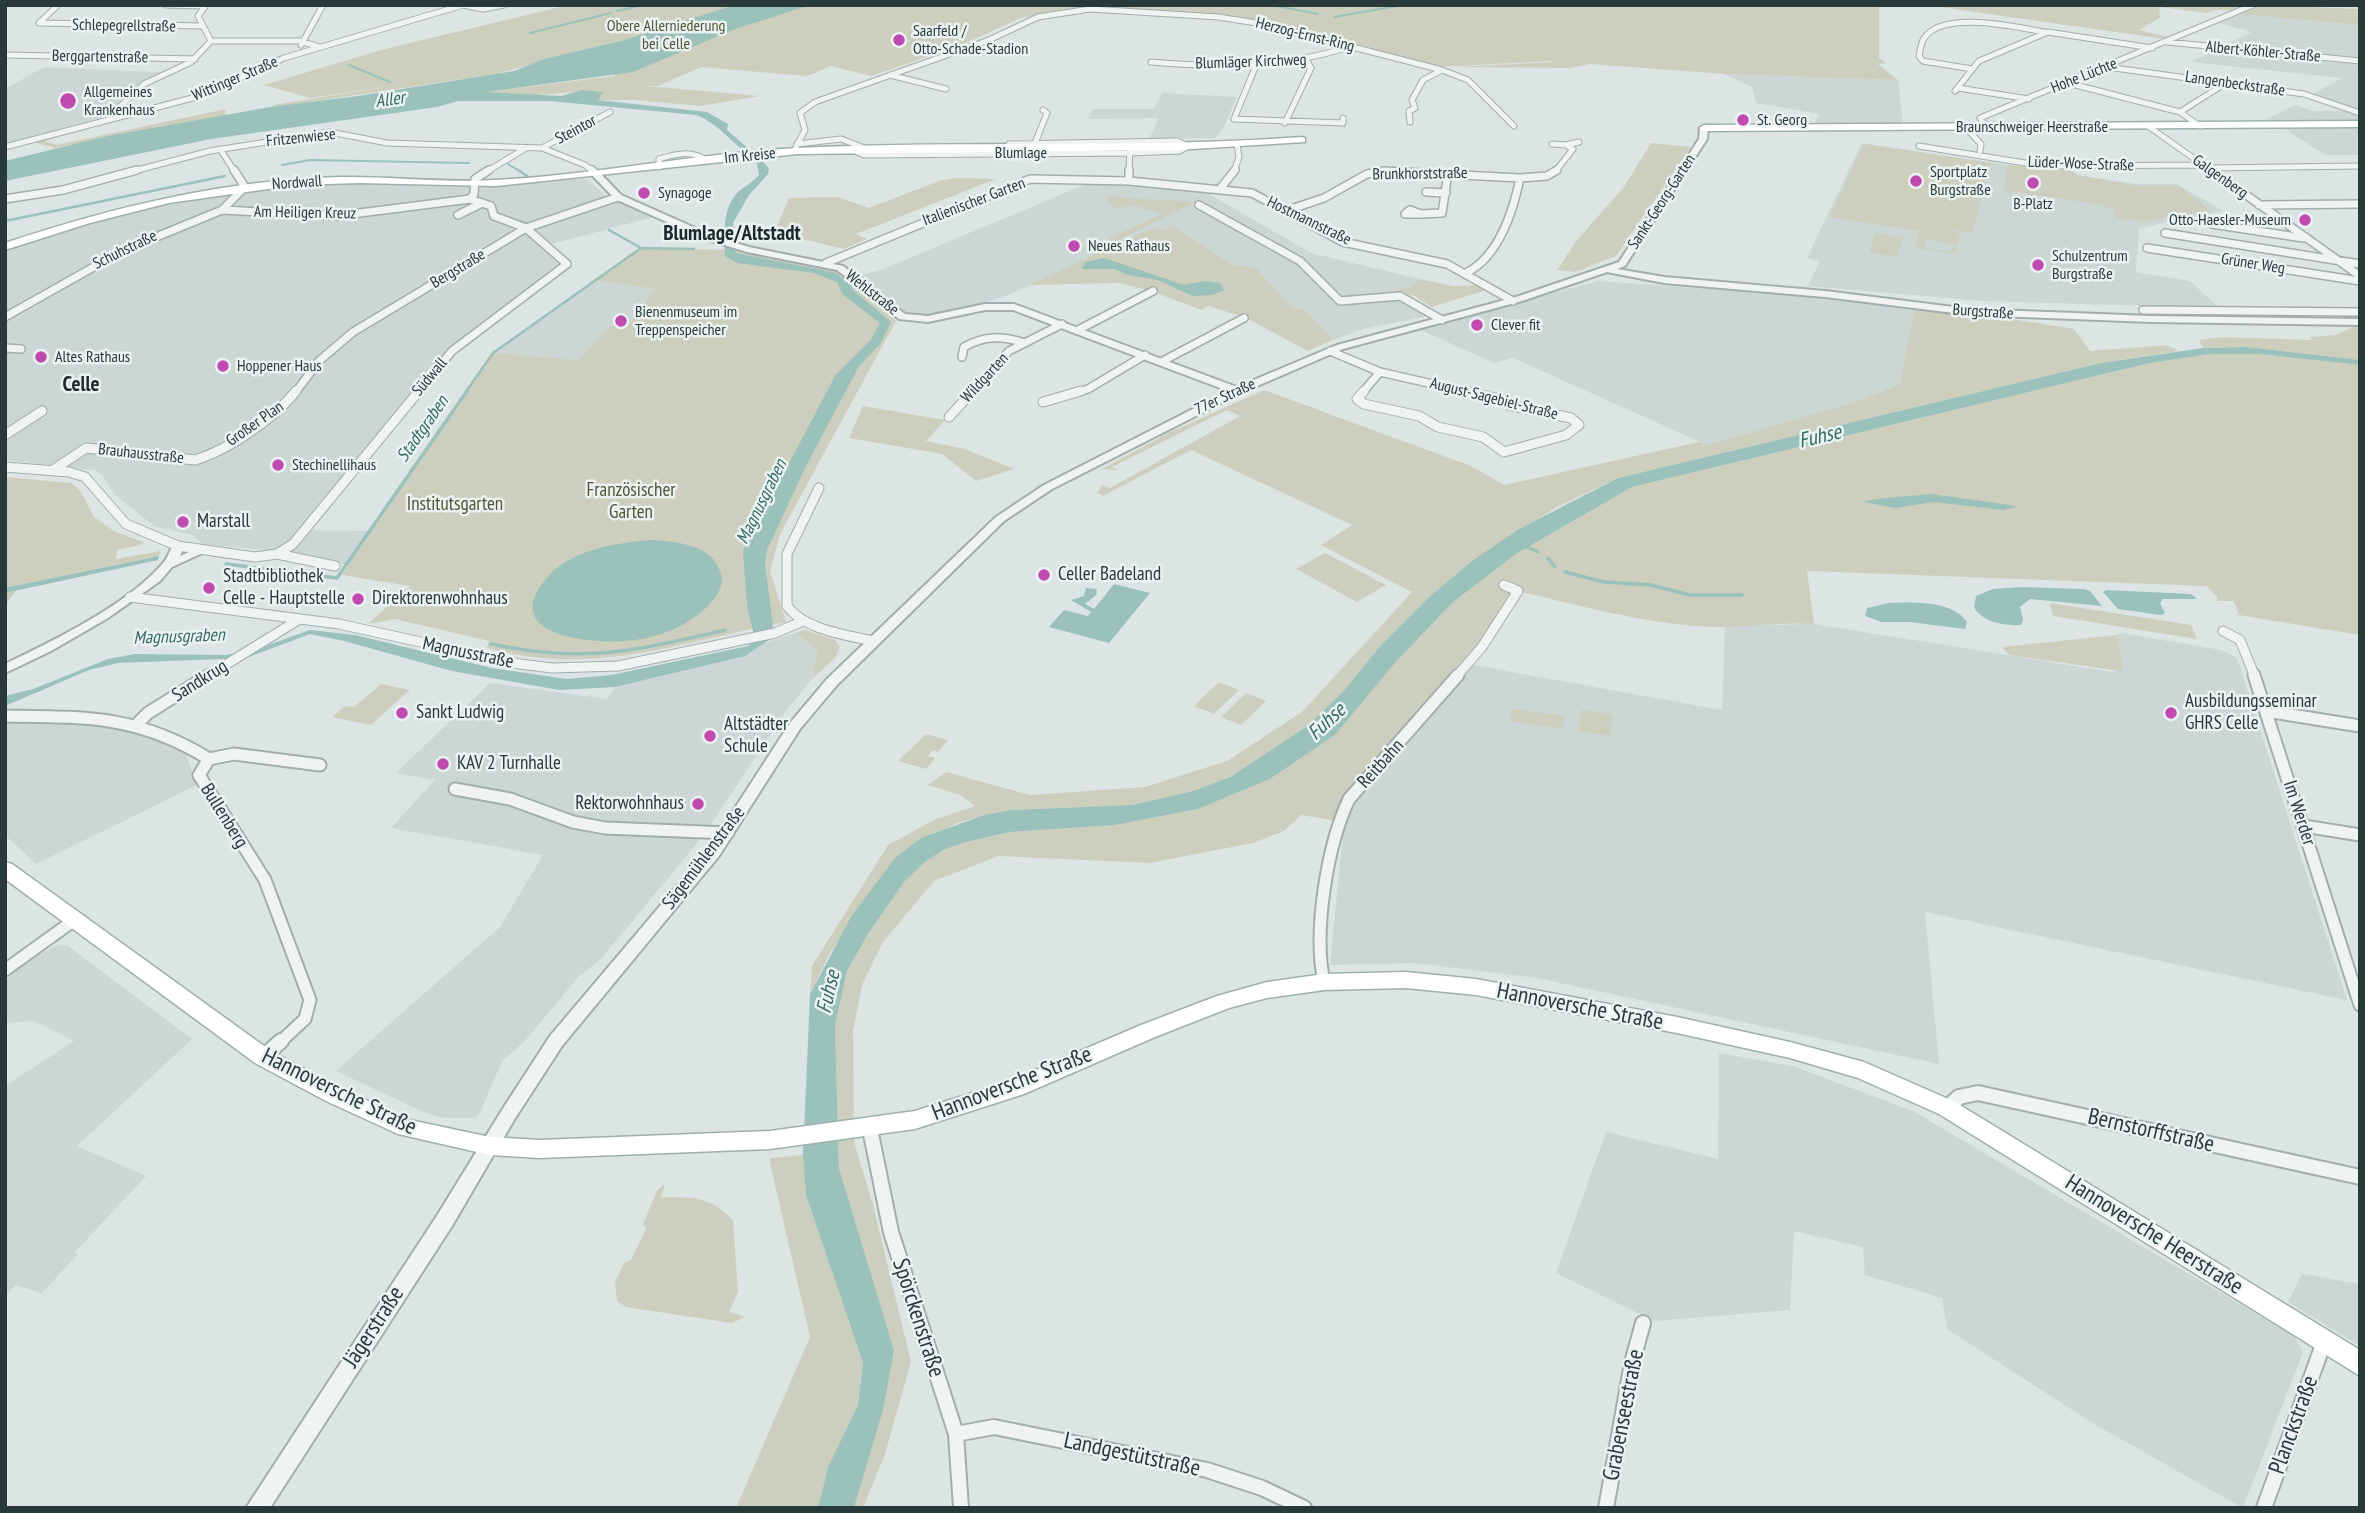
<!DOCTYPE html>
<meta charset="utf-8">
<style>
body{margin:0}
#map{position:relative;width:2365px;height:1513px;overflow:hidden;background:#dce5e4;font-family:"PT Sans Narrow",sans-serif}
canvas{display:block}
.frame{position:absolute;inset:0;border:7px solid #273a39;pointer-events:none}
</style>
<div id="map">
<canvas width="2365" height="1513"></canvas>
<div class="frame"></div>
</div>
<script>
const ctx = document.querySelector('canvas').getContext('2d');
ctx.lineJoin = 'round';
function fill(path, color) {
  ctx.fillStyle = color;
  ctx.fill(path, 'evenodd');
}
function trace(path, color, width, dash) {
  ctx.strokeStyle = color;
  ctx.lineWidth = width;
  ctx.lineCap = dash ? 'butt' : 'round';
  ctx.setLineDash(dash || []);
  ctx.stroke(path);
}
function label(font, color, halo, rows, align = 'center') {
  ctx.font = font + ' "PT Sans Narrow",sans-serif';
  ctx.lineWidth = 5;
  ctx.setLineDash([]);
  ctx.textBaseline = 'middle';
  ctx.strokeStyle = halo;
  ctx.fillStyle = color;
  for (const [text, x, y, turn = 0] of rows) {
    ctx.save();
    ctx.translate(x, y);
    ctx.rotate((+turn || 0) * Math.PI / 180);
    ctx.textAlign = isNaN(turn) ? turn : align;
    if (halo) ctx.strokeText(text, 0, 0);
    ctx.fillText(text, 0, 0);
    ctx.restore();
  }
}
fill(new Path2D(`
 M2237,14L2360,25V60L2222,47L2252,32L2215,22Z
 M2219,49L2360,62V110L2313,94L2342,78L2191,62Z
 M44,67L172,73L148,84L119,113L5,144V89Z
 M1724,74L1898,80L1903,124L1814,126L1819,114L1756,103L1752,87Z
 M1162,93L1237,97L1224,127L1215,138L1149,139L1159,118L1088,119L1092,109H1154Z
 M2295,105L2313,111H2353L2360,115V120L2262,121Z
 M2360,128L2357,145L2360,155H2325L2285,129Z
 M1862,143L2035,169L2071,170L2078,175L2136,184H2177L2223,211L2139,228L2136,272L2190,281L2219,308L1983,301L1808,286L1820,261L1807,258Z
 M586,179L608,197L545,217L525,228L566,264L452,351L304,530L372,531L349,565L304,558L295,553L202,544L193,535L154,526L114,494L102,475L94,470L5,460V249L79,224L166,202L304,182L369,180L454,185Z
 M1091,182L1202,190L1311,253L1420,279L1409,288L1402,287L1389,297L1405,300L1428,316L1362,329L1333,340L1307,311L1291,308L1256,269L1234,265L1170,226L1165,230L1152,228L1011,294L946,315L927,317L902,313L858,275L881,270Z
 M615,201L653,217L552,244L532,228Z
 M594,280L657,289L626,328L610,327L580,360L493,353Z
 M1598,281L1795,295L1914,310L1900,384L1861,400L1707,445L1513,358L1494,363L1416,328Z
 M1814,624L2112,672L2123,668L2117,635L2120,633L2221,650L2237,658L2347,1000L1925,912L1939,1064L1537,978L1414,963L1330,965L1344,822L1373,775L1468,664L1722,710L1725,626Z
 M796,633L817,651L812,679L786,711L704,835L600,960L579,976L524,1042L502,1061L480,1113L475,1118H444L426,1113L336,1071L500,927L543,855L391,828L435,780L396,773L490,683L607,699L615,687L661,676Z
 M76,720L148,728L184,749L197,785L36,864L5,835V721Z
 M67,945L192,1039L77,1146L146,1176L75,1252L78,1254L42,1293L16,1285L5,1296V1086L74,1041L34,1021L5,1023V981L23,964L55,946Z
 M1719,1053L1793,1066L1913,1111L2294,1336L2303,1352L2243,1508L2094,1424L1947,1329L1942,1298L1865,1275L1863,1247L1794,1231L1790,1310L1654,1321L1556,1273L1606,1132L1718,1159Z
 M2302,1274L2360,1284V1346L2288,1302Z`), '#cbd6d5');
fill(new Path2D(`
 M568,5H1879V58L1886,63L1878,64L1898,80L1724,74L1590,64L1570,68L1455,67L1555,62L1551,61L1436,67L1265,23L1084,7L1021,18L959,46L871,76L831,66L807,76L701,67L658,86H646L759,96L701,106L634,100H597L602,92C566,89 519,102 484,92L615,76L594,47L496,74L277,107L273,105L398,85L310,98L264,85L381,50Z
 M1926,5H2222L2240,8C2229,13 2217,7 2208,13L2159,7L2160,18L2139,30L2168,37L2165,39Z
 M2261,5L2360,9V25L2237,14Z
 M226,109L225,116L56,148L28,141L112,121L45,141L56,145Z
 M1651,143L1691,147L1616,256L1576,272L1557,270L1577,240L1624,187Z
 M1863,144L1991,163L1972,233L1949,230L1960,234L1958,245L1926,239L1924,248L1950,252L1952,247L1957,248L1956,254L1915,248L1919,231L1830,217Z
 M2008,165L2070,170L2077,175L2138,186H2179L2211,211L2144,221L2114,218L2115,210L2098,204L2003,190Z
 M958,178L996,179L856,234L867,239L844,249L803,239L777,226L789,198L838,197L869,208L942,180Z
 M1113,195L1124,198L1196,202L1110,244L1107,241L1113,236L1162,214L1134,205L1115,209L1104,196Z
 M1170,225L1234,265L1256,268L1291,307L1307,311L1333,340L1308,351L1246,318L1209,306L1201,310L1151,291L1119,283L1029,285L1152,228L1165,230Z
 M1876,233L1903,238L1896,257L1869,252Z
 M642,248L737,250L824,264L849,278L896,321L780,534L770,571L786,622C682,641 595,678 487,648L489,641L395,619L368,624L410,586L342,575L493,353L579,360L610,326L627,327L656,289L594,280Z
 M1420,279L1453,286L1477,285L1487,290L1431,307L1415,296L1395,292L1402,287L1409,288Z
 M1914,310L1999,317L2074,329L2090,351L2167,345L2178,351L2101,363L1618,478L1557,507L1472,561L1429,597L1380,646L1342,693L1306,727L1230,777L1193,791L1132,805L1011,810L984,815L955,824L895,858L830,953L810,994L812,966L888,845L936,819L975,806L960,795L928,785L946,772L1030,795L1145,787L1227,761L1302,712L1412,592L1321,545L1352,525L1191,450L1103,496L1097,493L1102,485L1110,488L1240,416L1227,410L1112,467L1118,470L1102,469L1168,433L1264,390L1471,466L1504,485L1699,442L1707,445L1861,400L1900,384Z
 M2360,324V360L2247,347L2203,348L2199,340L2222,337L2312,340L2310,337L2335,335Z
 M2211,354H2259L2360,365V635L2239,615L2234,601H2217V597L2207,586L1807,571L1814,624C1775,621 1735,630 1696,626C1636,621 1577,605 1518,591L1468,664L1373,775L1344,822L1301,815L1284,831L1253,843L1150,863L999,856L934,881L883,942L862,985L853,1031L854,1142L873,1205L911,1362L885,1454L863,1508H853L894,1350L839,1168L835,1025L847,971L868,934L904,882L925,862L943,850L966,842L1010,832L1115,825L1198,809L1270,779L1335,735L1394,664L1452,603L1516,554L1632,487L2150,363Z
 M863,406L945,420L926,441L965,449L1014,469L976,481L942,454L849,438Z
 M5,477L72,483L81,492L94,517L114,531L143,542L141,545L117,550L116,559L160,551L159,556L20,585L5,606Z
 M1325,553L1386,585L1357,602L1296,569Z
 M2050,603L2191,625L2197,639L2053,616Z
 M805,630L835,640L840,647L836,657L812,679L817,651L796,633Z
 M2117,635L2123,668L2120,671L2009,655L2002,647Z
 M1219,682L1239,690L1214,714L1194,706Z
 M381,684L410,690L371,725L332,717L345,706L354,707Z
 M1246,693L1266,701L1241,725L1221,717Z
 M1512,709L1565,716L1563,729L1510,721Z
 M1581,710L1612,714L1611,736L1579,731Z
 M926,734L948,740L938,752L933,750L928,756L935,758L926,769L898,761Z
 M803,1155L806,1195L863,1363L858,1405L828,1467L818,1508H736L810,1337L770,1163V1158Z
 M665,1183L661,1197C695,1198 707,1195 733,1220L738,1292L729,1312L745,1317L732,1323L626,1307L617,1301L615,1282L624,1263L631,1260L646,1229L643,1224L657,1191Z`), '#cdcebe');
fill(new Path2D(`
 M735,5H810L735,29L633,72L486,92L561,96L582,90L603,92L598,100L707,112L728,124L727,130L750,150L744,151C729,139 714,121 696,115L549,101H458L437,107L211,139L5,181V161L108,136L270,107L358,96L514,71L544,59L621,41Z
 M761,159L769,169L768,174L749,195L733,223L736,253L833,272L848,281L855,292L891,322L881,343L859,366L805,468L767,550L765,565L773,625L769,640L745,656L615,687L559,690L452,671L344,641L310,634L246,658L118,663L89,670L5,706V696L33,689L108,659L135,654L226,655L260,648L310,630L355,635L492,668L567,679L611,675L748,646L755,640L747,605L743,551L835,376L871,340L880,323L842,294L837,282L814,273L737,263L725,256C724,235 722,209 738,192C745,186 753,182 759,175L756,160Z
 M1104,258L1184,285L1205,281L1220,283L1224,290L1212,295L1192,296L1158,280L1128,275L1114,269H1082L1085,262Z
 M2247,347L2360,360V365L2259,354H2211L2150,363L1632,487L1516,554L1452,603L1394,664L1335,735L1270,779L1198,809L1115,825L1010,832L966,842L943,850L925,862L904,882L868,934L847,971L835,1025L839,1168L894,1350L883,1410L855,1504L853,1508H818L828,1467L858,1405L863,1363L806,1195L803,1155L810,994L852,915L895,858L921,838L984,815L1011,810L1132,805L1193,791L1230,777L1306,727L1342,693L1380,646L1429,597L1472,561L1519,529L1618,478L2101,363L2203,348Z
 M1930,494L2011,505L2016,507L2004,510L1934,502L1895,508L1864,502C1871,498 1917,496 1930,494Z
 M652,540C676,542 711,544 720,571C725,583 719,594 710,604C693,622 666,635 641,639C605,646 496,640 545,580C570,549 616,543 652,540Z
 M159,556L158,560L5,593V588Z
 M1114,584L1150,593L1109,643L1049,627L1064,610L1088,616L1091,612L1071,600L1084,596L1086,588L1097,589L1096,595L1085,604L1094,609Z
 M2021,587L2084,589L2090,591L2102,606L2030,599L2020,607L2023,619L2021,625C2005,626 1982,622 1974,607L1976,596L1993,589Z
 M2106,590L2191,594L2197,599H2163L2160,603L2165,613L2161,615L2118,609L2103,592Z
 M1889,603C1912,602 1953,600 1967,622L1965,629L1910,622H1882L1865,616L1867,608Z`), '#9ac2bb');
trace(new Path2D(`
 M1271,5L1318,14
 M617,11L642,5
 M1334,17L1403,5
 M530,33L611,13
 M349,65L390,82
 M508,164L521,172
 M282,165L310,160L469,163`), '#9ac2bb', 2);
trace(new Path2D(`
 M518,170L527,176
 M5,221L225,176
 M641,248L694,249
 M465,393L493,353L641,248L609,230`), '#9ac2bb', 2.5);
trace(new Path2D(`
 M1523,545L1538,552
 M1548,558L1555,567
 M226,564L337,578L467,391
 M1565,572L1604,582L1651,585L1690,595H1742
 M491,644C585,664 634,651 725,630`), '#9ac2bb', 3.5);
const minorFar4 = new Path2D(`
 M58,5L39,23L203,26
 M166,5L205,6
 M463,5L483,9L504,5
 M211,41H300L319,47
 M2167,42L2360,61
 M301,45L323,5
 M5,55L195,59
 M1151,62C1218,68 1284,68 1349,47
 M1257,63L1234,119L1343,123V118
 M2107,67L2304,94L2360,113
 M1972,69L1923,61L1919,56C1920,51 1921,44 1923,40C1940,9 2016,27 2044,32
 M890,75L946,89
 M2068,83L2180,112L2200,126
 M1958,88L2029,99
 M1955,91L1979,61L2048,32L2152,48
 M2180,112L2226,83
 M111,115L144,84L191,62L211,41L198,16L206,5
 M1410,122L1409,111L1415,108L1412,100L1423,80L1442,70
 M1285,123L1311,68L1307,61
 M2148,126L2213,172
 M1966,128L1981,144L1980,151
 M1987,128L1980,118L2253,5
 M797,144L841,139L862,147
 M1009,144L1177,141L1188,146
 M1552,144L1566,145
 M1919,146L2044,166L2203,165
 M5,147L200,96L284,58L463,5
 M542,148L610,112
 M1033,148L1047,113L1043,110
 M220,149L235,172
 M853,150L864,155L1130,153L1180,151L1188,146
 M794,151L805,130L800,113L815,102L989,40L1038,17L1090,9L1218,17L1263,24L1442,70L1468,80L1514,126
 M659,167V159C675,154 692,150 706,160
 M2207,168L2360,166
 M130,172L210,151L330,132L387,143L542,148L585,165L594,172
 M486,172L526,148
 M1129,172L1130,147
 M1234,172L1239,157L1237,144
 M1378,172H1406
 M1555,172L1573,149L1566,145L1579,142`);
const minorFar3 = new Path2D(`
 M592,170L596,174
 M2211,170L2360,276
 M1520,178L1547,176L1557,170
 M1129,181V170
 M1220,189L1235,170
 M1426,192L1446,193
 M5,199L63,190L137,170
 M470,199L474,194L475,179L489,170
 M1199,205L1300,261L1340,301L1400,296L1442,320
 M2259,205L2360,204
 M222,210L336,216L470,199L491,206L494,216L526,228L567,264L452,351L418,393
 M1410,210L1421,214H1405Z
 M1285,211L1324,198L1367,174L1384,171L1520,178C1513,212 1498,257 1466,273
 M1421,214L1442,213L1448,173
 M458,215L482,203
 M2212,224L2303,238
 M2165,233L2360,264
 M2147,248L2360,281
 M826,263L1030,179L1129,181L1252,193L1343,242L1447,264L1513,301
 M2143,310L2360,312
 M5,317L122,251L222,210L245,187L234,170
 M1078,330L1153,291
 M5,348L21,349
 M1330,351L1380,372
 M962,357L964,347C985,335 1002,336 1025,343
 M1163,361L1244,318
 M1380,372L1472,393
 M295,393L319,361L353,332L526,228L618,197
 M971,393L1009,351L1062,324
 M1075,393L1088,389L1145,355
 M1362,393L1380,372`);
const minorFar2 = new Path2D(`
 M1364,391L1357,399L1364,404L1419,416L1438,427L1483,437L1504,452L1566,435L1579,425L1571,418L1509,405L1505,400L1464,391
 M1043,402L1081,391
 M949,417L973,391
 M5,435L42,411
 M5,467L69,472L85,477L126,524L178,546L255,557L277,554L293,544L419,391
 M53,470L86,448L195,460C228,450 275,418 296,391
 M819,488L787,554V606C805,630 846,635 873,641
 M277,554L335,566
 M130,597L339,624L520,664L552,668L618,666L775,633L803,621
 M2223,631L2240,640L2255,677
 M206,677L298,620
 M1456,677L1482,647L1518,591L1504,585`);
const minorFar1 = new Path2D(`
 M2254,675L2360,1005
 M2266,711L2360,726
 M5,716C86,717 138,715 209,759
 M139,722L148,713L209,675
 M209,759L199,775L265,880L310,1000L305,1019L279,1043
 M209,759L234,754L320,765
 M455,789L510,799L573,822L605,828L728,833
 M2304,826L2360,835
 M5,970L73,921
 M1324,982C1313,932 1327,846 1349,799L1458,675`);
const minor = new Path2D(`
 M263,1057L281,1041
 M1947,1108L1959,1097L1978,1093L2360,1177
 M870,1129L891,1232L956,1434L961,1508
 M956,1434L994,1427L1207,1470L1262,1488L1304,1508
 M1606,1508L1632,1363L1643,1323
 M2264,1508L2324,1342`);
const tertiary = new Path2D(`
 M1704,126L1708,128L1707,139L1625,266L1617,269L1664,277L1825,291L1970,309L2151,316L2360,319V325L2151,322L1970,315L1825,297L1664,283L1607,272L1522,301L1343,349L1241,393L1052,489L1004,521L837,685L800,729L719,856L562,1046L514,1120L452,1226L270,1508H246L438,1214L502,1110L550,1036L709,848L790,723L827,679L996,517L1044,485L1228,391L1013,310H985L928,322L899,319L837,270L747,252L705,239L615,199L593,176V172H599L621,195L711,235L749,247L843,266L905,314L928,316L985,304H1014L1237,387L1337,345L1516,297L1619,262L1699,139L1700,128Z
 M178,542L184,546L180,556L203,546L209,550L172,567L160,581L108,618L51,651L5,673V664C55,640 129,604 164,562C168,557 170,550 174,543Z`);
const primary = new Path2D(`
 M2360,121V127L1704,131L1699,128L1704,125Z
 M1302,137L1305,138V142L1176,150L797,154L496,186L359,183L296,185L169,203L90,223L5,250V243C113,207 224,180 339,177C391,176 444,183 496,180C597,175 696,153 797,148C965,140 1134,149 1302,137Z
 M5,862L12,864L271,1051L342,1089L410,1120L490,1137L540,1140L770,1131L915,1111L1010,1081L1141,1025L1217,996L1267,982L1324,974L1406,972L1476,979L1677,1017L1790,1042L1864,1062L1955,1102L2360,1350V1376L1939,1114L1858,1078L1790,1058L1677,1033L1476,995L1406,988L1324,990L1267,998L1229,1008L1155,1037L1024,1094L915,1129L770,1149L540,1158L490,1155L398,1134L326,1101L255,1063L5,879Z`);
trace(minorFar4, '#a2aead', 7);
trace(minorFar3, '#a2aead', 10);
trace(minorFar2, '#a2aead', 11);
trace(minorFar1, '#a2aead', 15);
trace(minor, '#a2aead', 18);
trace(tertiary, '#a2aead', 4);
trace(primary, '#9db0ae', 3);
trace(minorFar4, '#eff4f3', 5);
trace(minorFar3, '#eff4f3', 7);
trace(minorFar2, '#eff4f3', 9);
trace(minorFar1, '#eff4f3', 11);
trace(minor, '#eff4f3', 14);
fill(tertiary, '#eff4f3');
fill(primary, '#fff');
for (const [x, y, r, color] of [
 [899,40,7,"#c14ab0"],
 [68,101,9,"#c14ab0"],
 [1743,120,7,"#c14ab0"],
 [1916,181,7,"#c14ab0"],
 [2033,183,7,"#c14ab0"],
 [644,193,7,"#c14ab0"],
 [2305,220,7,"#c14ab0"],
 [1074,246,7,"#c14ab0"],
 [2038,265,7,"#c14ab0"],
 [621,321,7,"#c14ab0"],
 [1477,325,7,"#c14ab0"],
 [41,357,7,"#c14ab0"],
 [223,366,7,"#c14ab0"],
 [278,465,7,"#c14ab0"],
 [183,522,7,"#c14ab0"],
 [1044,575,7,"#c14ab0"],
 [209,588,7,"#c14ab0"],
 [358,599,7,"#c14ab0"],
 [402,713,7,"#c14ab0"],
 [2171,713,7,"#c14ab0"],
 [710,736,7,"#c14ab0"],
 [443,764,7,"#c14ab0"],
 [698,804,7,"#c14ab0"]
]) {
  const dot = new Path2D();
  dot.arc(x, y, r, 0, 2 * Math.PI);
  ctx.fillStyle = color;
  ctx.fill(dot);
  trace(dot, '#ebf3f2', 2.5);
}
label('16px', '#273a39', '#ebf3f2', [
 ["Schlepegrellstraße",124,26,1],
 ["Herzog-Ernst-Ring",1305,35,14],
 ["Albert-Köhler-Straße",2263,52,5],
 ["Berggartenstraße",100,57,1],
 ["Blumläger Kirchweg",1251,62,-2],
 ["Hohe Lüchte",2084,76,-22],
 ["Wittinger Straße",235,79,-23],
 ["Langenbeckstraße",2235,84,8],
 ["Braunschweiger Heerstraße",2032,127],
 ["Steintor",576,130,-28],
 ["Fritzenwiese",301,138,-6],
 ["Blumlage",1021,153],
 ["Im Kreise",750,156,-6],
 ["Lüder-Wose-Straße",2081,164,2],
 ["Brunkhorststraße",1420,174,-1],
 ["Galgenberg",2220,177,35],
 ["Nordwall",297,183,-4],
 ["Italienischer Garten",974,202,-21],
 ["Sankt-Georg-Garten",1662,202,-57],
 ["Am Heiligen Kreuz",305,213,1],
 ["Hostmannstraße",1309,221,26],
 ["Schuhstraße",125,250,-26],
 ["Grüner Weg",2253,264,9],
 ["Bergstraße",458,269,-31],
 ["Wehlstraße",872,293,38],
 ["Burgstraße",1983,312,4],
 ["Südwall",430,377,-50],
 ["Wildgarten",985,378,-47],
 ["77er Straße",1225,397,-25],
 ["August-Sagebiel-Straße",1494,399,14],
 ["Großer Plan",255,424,-35],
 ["Brauhausstraße",141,454,6]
]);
label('16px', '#515436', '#ebf3f2', [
 ["Obere Allerniederung",666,26],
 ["bei Celle",666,44]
]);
label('16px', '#273a39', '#ebf3f2', [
 ["Saarfeld /",913,31],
 ["Otto-Schade-Stadion",913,49],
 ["Allgemeines",84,92],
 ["Krankenhaus",84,110],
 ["St. Georg",1757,120],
 ["Sportplatz",1930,172],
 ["Burgstraße",1930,190],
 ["Synagoge",658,193],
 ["B-Platz",2033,204,"center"],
 ["Otto-Haesler-Museum",2291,220,"right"],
 ["Neues Rathaus",1088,246],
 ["Schulzentrum",2052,256],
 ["Burgstraße",2052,274],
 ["Bienenmuseum im",635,312],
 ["Treppenspeicher",635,330],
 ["Clever fit",1491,325],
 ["Altes Rathaus",55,357],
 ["Hoppener Haus",237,366],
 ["Stechinellihaus",292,465]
], 'left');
label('italic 18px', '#356a62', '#ebf3f2', [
 ["Aller",390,100,-8],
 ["Stadtgraben",423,429,-55],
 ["Magnusgraben",762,502,-64],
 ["Magnusgraben",179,637,-2]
]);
label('19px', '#515436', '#ebf3f2', [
 ["Französischer",631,491],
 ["Garten",631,513],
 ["Institutsgarten",455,505]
]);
label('19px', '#273a39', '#ebf3f2', [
 ["Marstall",197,522],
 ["Celler Badeland",1058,575],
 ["Stadtbibliothek",223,577],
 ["Celle - Hauptstelle",223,599],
 ["Direktorenwohnhaus",372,599],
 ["Ausbildungsseminar",2185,702],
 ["GHRS Celle",2185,724],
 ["Sankt Ludwig",416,713],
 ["Altstädter",724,725],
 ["Schule",724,747],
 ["KAV 2 Turnhalle",457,764],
 ["Rektorwohnhaus",684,804,"right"]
], 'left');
label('19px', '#273a39', '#ebf3f2', [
 ["Magnusstraße",468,653,12],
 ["Sandkrug",200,681,-32],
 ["Reitbahn",1381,764,-48],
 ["Im Werder",2299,813,72],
 ["Bullenberg",224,816,58],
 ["Sägemühlenstraße",704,858,-53]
]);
label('bold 21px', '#1a2b2a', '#ebf3f2', [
 ["Blumlage/Altstadt",732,234],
 ["Celle",81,385]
]);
label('italic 21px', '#356a62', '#ebf3f2', [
 ["Fuhse",1820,437,-13],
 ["Fuhse",1327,722,-43],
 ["Fuhse",829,992,-77]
]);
label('23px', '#273a39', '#ebf3f2', [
 ["Hannoversche Straße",1580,1007,11],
 ["Hannoversche Straße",1012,1084,-21],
 ["Hannoversche Straße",339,1092,26],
 ["Bernstorffstraße",2151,1131,13],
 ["Hannoversche Heerstraße",2154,1235,32],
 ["Spörckenstraße",918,1318,72],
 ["Jägerstraße",374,1327,-57],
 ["Grabenseestraße",1624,1415,-79],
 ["Planckstraße",2294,1425,-70],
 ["Landgestütstraße",1132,1455,12]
]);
</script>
